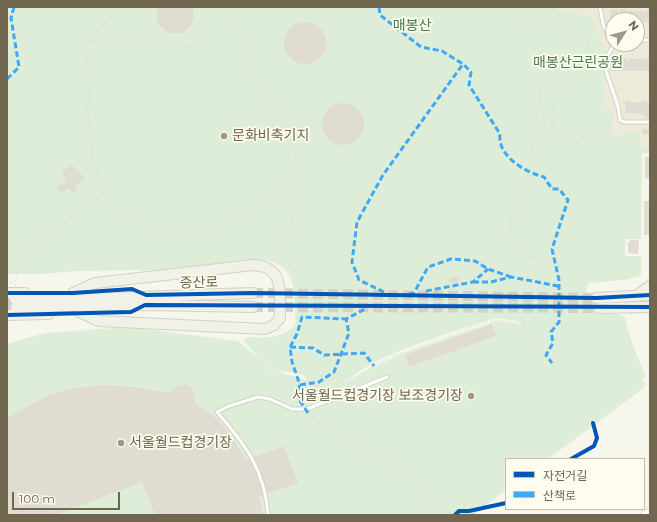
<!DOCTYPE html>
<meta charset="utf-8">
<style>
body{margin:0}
#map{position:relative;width:657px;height:522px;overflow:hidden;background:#f6f6ec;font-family:Montserrat,"Noto Sans KR",sans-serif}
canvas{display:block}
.frame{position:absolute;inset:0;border:8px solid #71664e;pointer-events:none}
.legend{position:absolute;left:505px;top:458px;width:140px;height:52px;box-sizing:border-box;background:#fdfcee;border:1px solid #c5c0ae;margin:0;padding:5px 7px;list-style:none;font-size:12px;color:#71664e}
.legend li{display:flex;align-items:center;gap:8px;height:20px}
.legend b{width:20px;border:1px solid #c5c0ae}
.north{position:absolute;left:605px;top:12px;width:40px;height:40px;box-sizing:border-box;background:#fdfcee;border:1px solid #c5c0ae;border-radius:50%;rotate:54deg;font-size:11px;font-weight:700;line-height:16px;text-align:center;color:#71664e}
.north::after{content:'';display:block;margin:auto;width:14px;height:18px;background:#a09885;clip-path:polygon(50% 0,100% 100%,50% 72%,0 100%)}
.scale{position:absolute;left:12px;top:492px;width:108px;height:18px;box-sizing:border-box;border:2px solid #71664e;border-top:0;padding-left:5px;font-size:12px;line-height:14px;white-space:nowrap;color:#71664e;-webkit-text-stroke:3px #fdfcee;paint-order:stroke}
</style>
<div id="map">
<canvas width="657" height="522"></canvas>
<div class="frame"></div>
<ul class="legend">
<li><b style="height:5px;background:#0057b8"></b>자전거길</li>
<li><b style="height:5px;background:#3fa9f5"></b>산책로</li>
</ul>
<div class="north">N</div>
<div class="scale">100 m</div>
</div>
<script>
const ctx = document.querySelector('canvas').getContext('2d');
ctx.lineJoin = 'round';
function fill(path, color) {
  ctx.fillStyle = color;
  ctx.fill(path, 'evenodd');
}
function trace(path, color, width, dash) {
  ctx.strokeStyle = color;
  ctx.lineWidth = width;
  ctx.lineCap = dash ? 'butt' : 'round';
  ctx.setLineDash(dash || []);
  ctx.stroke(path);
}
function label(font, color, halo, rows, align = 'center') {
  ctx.font = font + ' Montserrat,"Noto Sans KR",sans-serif';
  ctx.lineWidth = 3.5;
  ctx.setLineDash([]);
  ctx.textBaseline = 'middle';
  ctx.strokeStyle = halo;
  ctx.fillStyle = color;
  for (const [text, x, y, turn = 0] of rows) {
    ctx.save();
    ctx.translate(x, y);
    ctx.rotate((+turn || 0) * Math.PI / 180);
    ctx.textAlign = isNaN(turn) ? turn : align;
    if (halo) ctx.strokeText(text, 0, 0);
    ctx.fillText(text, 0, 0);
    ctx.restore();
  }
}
fill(new Path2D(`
 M557,7H650V146H640V134L633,131L612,136L614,112L605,107V51L576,15L568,13ZM613,20H637V44H613Z`), '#edead9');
fill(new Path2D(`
 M7,7H557L568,13L591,16L605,51V107L614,112L612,136L633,131L640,134V146H650V153H642L641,239H625V256H641V276L623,280L589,283C586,287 586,290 587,295C591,320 613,307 625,318L632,343L646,377L643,379L645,387L548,459H506V490L474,515H7V344L45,333L129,327L238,341L273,370L308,381C300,367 285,376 273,369C266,365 247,347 244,340L248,337C266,338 284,339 296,323C294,297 299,263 264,261L157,274L156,270L77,271L41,274H7ZM495,318L519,321L522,324L496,321L402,354L365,371L345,384C369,355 457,331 495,318Z`), '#deedd8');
fill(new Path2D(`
 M157,7H193L194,18L192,24L182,33H169L159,25L156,20Z
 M620,9H627V12L629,10L646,12V10L650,9V22L637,23V20H613V23H610V10H618L620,12Z
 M284 43a21 21 0 1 1 42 0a21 21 0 1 1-42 0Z
 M620,58H627V61H629V59H644L646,60V58H650V71H610V59L620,60Z
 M643,100L649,103L650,122L642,114L625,113V101L642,103Z
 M322 124a21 21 0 1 1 42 0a21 21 0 1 1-42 0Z
 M642,129H649V134H642Z
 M645,157H650V178H645Z
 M72,165L85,178L75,186L78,189L72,193L68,188L61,193L57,187L67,180L62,172Z
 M644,201H649L650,235H644Z
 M630,240H639L638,254L628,253V242H630Z
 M458,276L460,281L450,284L449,279Z
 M492,324L496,336L409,367L405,355Z
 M105,385L135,387L168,393L180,385H188L193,390L195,397L194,403L209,412L227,430L246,460L284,446L298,483L259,497L263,515H155L142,482L56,515H7V418L49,395L73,388Z`), '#e0dcd2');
trace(new Path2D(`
 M253,293L596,298
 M7,299H15
 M7,307H16
 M253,307L599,308`), '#d5d2c4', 10, [10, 5]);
const service = new Path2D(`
 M600,7L603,24L613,46L606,59V71L618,106L620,120L624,122H650
 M637,40H650
 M268,515C265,470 245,444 217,412L229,406L258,397L270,399L292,409H307L387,377`);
const tertiary = new Path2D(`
 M645,515L650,512`);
const primary = new Path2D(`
 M7,293H25
 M73,293L95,283L253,265C286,267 279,293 280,318L274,325L265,329L99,321L81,313
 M636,296L650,286
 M596,298L650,295
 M15,299C94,300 174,295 253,293
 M16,307L145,305L253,307
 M599,308L650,307
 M7,315L49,314`);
trace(service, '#d4d2c9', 5);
trace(tertiary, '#d4d2c9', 10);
trace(primary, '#d4d1c7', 12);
trace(new Path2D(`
 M125,7C106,20 93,31 87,54C88,91 87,159 102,192C107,202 122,212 132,218C155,232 189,242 216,231C227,227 235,219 244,213C252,208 261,206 269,201C281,194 288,180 294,168
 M215,7L230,21L239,34L251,70L287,127L294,141L296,155L294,168V208L292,223L287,232L272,246L281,255L301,279L302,317
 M450,7L452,11L477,16L496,11L550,26L569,35L574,44L575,50L566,70L562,76L544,84L539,94L545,128L548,132L551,130L554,120
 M550,7C556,12 561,17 566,22C573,27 582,30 587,39C592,48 578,72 571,80C567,85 559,88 555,93C546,107 558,133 567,144L577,143C583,131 594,137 605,137L613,111
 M90,41L204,48L214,50
 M541,109L537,115L528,175L514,205L509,241L532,257L555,260
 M7,283H15
 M15,285L17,271L24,254L103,193
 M348,387L349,381L391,357L493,320L521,322L546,355
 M309,414C354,451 417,468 451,515
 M416,515L423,508`), '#d9d6cf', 1.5, [1, 3]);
trace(service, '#fefefc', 3);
trace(tertiary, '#fefefc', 8);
trace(primary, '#f1f1e7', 10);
trace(new Path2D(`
 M379,7L380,15L421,47L442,51L463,64L471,72L469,85L500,134C497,156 525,172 544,177L552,189H559L568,200L552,249L559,280V322L551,332L553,343L546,355L552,363
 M7,79L19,67L11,18L14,7
 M473,282H491L511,277L558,286
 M426,291L473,282L488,269
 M384,292L359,280L352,262L357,222L383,175L463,64
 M409,294L414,293L428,267L451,259L475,261L488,269L511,277
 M290,347L313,348L324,355L364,353L374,366
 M300,385L319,382L334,372L349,333L346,319L367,308
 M308,413L296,395L300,385L292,362L290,347L297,334L302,317L346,319`), '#3fa9f5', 3, [6, 3]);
trace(new Path2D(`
 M7,293H73L132,289L146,295L253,293L596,298L650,295
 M7,315L131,312L145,305L650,307
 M571,459L594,446L597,438L593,423
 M455,515L459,511H469L506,503`), '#0057b8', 4);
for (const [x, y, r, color] of [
 [224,136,4,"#a09885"],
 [471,396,4,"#a09885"],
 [121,443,4,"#a09885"]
]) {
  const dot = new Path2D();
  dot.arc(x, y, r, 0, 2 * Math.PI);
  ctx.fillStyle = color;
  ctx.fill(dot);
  trace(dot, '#fdfcee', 1.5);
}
label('14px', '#4b7b4b', '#fdfcee', [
 ["매봉산",412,26],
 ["매봉산근린공원",578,63]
]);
label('14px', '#71664e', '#fdfcee', [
 ["문화비축기지",232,136],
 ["서울월드컵경기장 보조경기장",463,396,"right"],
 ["서울월드컵경기장",129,443]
], 'left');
label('14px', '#71664e', '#fdfcee', [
 ["증산로",199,283,-1]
]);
</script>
